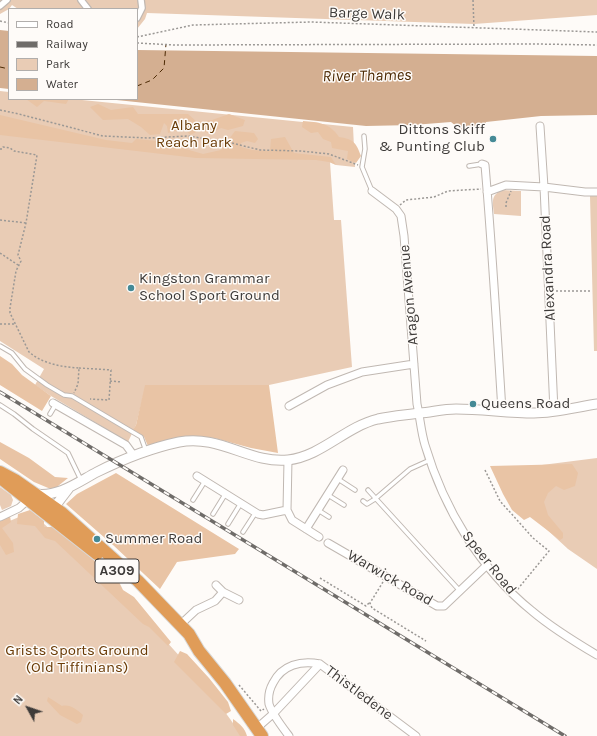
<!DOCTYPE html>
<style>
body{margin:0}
#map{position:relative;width:597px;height:736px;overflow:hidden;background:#fefbf8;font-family:Karla,sans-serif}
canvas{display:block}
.legend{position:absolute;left:8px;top:8px;width:130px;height:92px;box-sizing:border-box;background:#fefbf8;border:1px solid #b1aeac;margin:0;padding:5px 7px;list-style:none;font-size:12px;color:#3e3b39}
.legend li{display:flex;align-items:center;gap:8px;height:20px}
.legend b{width:20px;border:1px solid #b1aeac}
.north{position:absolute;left:8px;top:688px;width:40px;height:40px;-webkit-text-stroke:3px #fefbf8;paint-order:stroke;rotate:310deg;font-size:11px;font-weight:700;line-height:16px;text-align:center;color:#3e3b39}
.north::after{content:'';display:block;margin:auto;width:14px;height:18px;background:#3e3b39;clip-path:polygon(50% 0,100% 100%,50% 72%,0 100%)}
</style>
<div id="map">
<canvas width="597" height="736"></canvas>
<ul class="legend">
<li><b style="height:5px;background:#fff"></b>Road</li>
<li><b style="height:5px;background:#6f6c69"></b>Railway</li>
<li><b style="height:11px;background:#e9ccb5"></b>Park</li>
<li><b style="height:11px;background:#d4af91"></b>Water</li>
</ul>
<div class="north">N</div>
</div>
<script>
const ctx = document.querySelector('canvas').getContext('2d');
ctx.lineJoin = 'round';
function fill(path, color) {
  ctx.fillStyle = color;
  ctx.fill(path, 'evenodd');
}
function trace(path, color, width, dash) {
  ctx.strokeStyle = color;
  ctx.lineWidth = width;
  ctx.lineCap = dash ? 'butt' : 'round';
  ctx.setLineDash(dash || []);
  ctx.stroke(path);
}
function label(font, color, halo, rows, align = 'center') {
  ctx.font = font + ' Karla,sans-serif';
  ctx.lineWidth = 3;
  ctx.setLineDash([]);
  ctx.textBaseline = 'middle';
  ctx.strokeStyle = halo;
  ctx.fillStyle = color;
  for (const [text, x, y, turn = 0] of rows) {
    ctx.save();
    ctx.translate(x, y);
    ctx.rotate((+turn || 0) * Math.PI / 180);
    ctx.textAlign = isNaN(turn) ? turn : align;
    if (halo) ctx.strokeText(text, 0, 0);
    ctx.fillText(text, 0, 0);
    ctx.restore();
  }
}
fill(new Path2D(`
 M0,0H597V15L474,24L147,13L145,19L137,29V9H18L12,5L9,9L0,14Z
 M0,91L9,92V99H72L353,127L355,167L336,165L330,162L334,220H341L352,367L269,385H146L136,425L128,442L51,396L35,385L44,369L0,341Z
 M502,190L521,191V216L494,214C493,202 490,196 502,190Z
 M590,196H597V351H594Z
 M597,458V569L568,549L543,526L534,466Z
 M0,487L11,495L13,500L11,506L2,510L0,505Z
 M31,512C107,582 184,649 242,736H0V525Z`), '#e9ccb5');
fill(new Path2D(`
 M26,99H69L66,104L44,101L37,107Z
 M98,104L111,110L133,107L138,114H188L197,122L212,120L229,114L245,120L243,126L228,130L221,128L210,134L201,130L190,135L184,128L168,133L167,126L164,123L160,134L150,135L141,127L128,119L103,120L90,107Z
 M0,115L106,140L132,143L136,139L158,141L203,154L221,150L235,131L254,133L258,139L255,143L247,141L241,143V147L252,150L270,151L271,139L285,137L294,153L331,157L336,165L329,162L316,160L196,158L0,135Z
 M303,121C318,122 330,123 339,137C354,139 356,143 361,156L356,163L347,159L348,151L332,148L331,142L323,139L318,132L311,133L302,127Z
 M0,356L12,364L22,375L51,396L42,411L0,385Z
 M145,385H269L278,453L251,448L214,438L184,436L148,446L144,437L133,430L136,425Z
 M0,442L29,458L55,477L68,478L53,490L34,482L0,459Z
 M572,464L578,473L575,486L564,490L556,486L548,493L544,502L548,515L563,533V538L560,540L530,517L524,520L512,510L503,494L490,466Z
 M116,473L239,549L235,554L177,562L160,589L113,545L66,504L77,494Z
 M30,510L44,521V527H53L88,555L119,582L123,590L134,597L171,642L168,646L149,627L143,624L55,541L45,538L35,526L17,524L18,514Z
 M10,516L11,522L2,528L13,543L14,552L6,555L0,545V520Z
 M180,651L187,654L209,678L228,702L231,711L226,714L174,662Z
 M48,697L62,706C70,704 77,710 83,715L81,722L77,724L60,715L47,701Z
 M233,719C240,724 245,728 247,736H240L233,725Z`), '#e9c4a5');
fill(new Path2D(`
 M0,30L9,31V89L0,88Z
 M137,50L597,56V115L541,116L486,122L485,125L461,130L451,122L413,125L366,126L107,99H137Z`), '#d4af91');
trace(new Path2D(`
 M0,67L9,69
 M137,86L152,80L164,68L166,44`), '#4c2903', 1, [5, 4]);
const service = new Path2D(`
 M364,136L365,149L362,167L372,191
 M469,166L482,164
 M0,346L12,353L25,369L47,385L64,395L72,396L141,437L146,451
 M0,405L14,414L33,429L68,453L81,480
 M50,414L56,404
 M338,479L355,490
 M368,490L460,591
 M328,495L344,505
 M193,500L205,481
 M363,501L367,504L375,499L410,469L430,460
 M318,510L329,517
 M213,514L226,493
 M228,524L241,503
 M243,532L256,512`);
const pedestrian = new Path2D(`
 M81,0L88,9
 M0,6L7,0
 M137,18L142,8L141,0`);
const minor = new Path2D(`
 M540,126L544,187L554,411
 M482,164L485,165C492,247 497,329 502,411
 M372,191L396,209L401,216L404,236L417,404C420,417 421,432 425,445C444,509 480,569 532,611C552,628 575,642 597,655
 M487,192L506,185L544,187L585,192H597
 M53,403L126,445L134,456
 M289,406L327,385L362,372L414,364
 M197,476L258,514L263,515L287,510L288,460
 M287,510L292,520L319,537
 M0,517L19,508L28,500
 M306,529L343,470
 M328,543L437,606H444L487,565
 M216,585L223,592L239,600
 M180,625L196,610L215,601L223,592
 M257,728L274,713L320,664
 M289,736C283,728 272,714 269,704C268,697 269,690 273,683C282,665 301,660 320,664L416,736`);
const tertiary = new Path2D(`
 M36,494C59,497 78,482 97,472C123,459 151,448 179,442C220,434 250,464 288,460C322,456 345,427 378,419C392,416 406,415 420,413C432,412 443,409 456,409C482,409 508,413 534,413C555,413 577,407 597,404
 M57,509L56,505L69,488`);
const trunk = new Path2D(`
 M0,472L15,480L62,513L138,581L189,634L199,651L225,683L262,736
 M3,480L97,554`);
trace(service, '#c0b8b2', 5.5);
trace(pedestrian, '#c0b8b2', 8);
trace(minor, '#c0b8b2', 9);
trace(tertiary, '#c0b8b2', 11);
trace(trunk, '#d8d8d7', 14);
trace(new Path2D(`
 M473,0L474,28
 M0,21L9,23
 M137,37L193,25L311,22L597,32
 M137,43L174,45L537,44L597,45
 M0,110L19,114L103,136L148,138L188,136L232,143L260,150L301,151L329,154L358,165
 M0,149H2L3,147L10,148L14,151L37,155L26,223L18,255L21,261L16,271L10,308V313L29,352C43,364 62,367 79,368L78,384L74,393
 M400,205L406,200L434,197L448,191L481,189
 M506,207V203L511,191
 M0,220L26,223
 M0,253L18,265
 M556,291H592
 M0,324H16
 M79,368L111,370L109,400L90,399
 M110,381L122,382
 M485,470L500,501L533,538L549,551L517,590
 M320,578L366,606L369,603
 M383,582L370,603L372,608L426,641
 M239,685L261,711L264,709`), '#9b9895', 1.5, [2, 2]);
trace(service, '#fff', 3.5);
trace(pedestrian, '#fff', 5.5);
trace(minor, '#fff', 7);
trace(tertiary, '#fff', 9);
trace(trunk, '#e09c58', 12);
const rail = new Path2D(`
 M0,392L565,736`);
trace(rail, '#6f6c69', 3.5);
trace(rail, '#fefbf8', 2, [6]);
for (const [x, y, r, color] of [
 [493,139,4,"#458a96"],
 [131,288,4,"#458a96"],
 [473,404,4,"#458a96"],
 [97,539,4,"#458a96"]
]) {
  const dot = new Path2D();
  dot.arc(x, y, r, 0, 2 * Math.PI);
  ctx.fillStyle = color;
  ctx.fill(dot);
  trace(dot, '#fefbf8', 1.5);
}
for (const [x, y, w] of [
 [117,571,44]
]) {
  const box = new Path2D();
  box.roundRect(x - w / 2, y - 12, w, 24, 3);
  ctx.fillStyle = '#fefbf8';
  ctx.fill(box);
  trace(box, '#3e3b39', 1);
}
label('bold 14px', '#3e3b39', null, [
 ["A309",117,571]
]);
label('15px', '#3e3b39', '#fefbf8', [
 ["Barge Walk",367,14,2],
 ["Alexandra Road",548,268,-93],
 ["Aragon Avenue",409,295,-95],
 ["Speer Road",489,563,51],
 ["Warwick Road",390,578,30],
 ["Thistledene",359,693,37]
]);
label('15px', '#693a05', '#fefbf8', [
 ["Albany",194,126],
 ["Reach Park",194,143],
 ["Grists Sports Ground",77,651],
 ["(Old Tiffinians)",77,668]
]);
label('15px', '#3e3b39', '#fefbf8', [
 ["Dittons Skiff",485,130,"right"],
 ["& Punting Club",485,147,"right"],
 ["Kingston Grammar",139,279],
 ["School Sport Ground",139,296],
 ["Queens Road",481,404],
 ["Summer Road",105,539]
], 'left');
label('italic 16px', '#4c2903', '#fefbf8', [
 ["River Thames",367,76,-1]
]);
</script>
